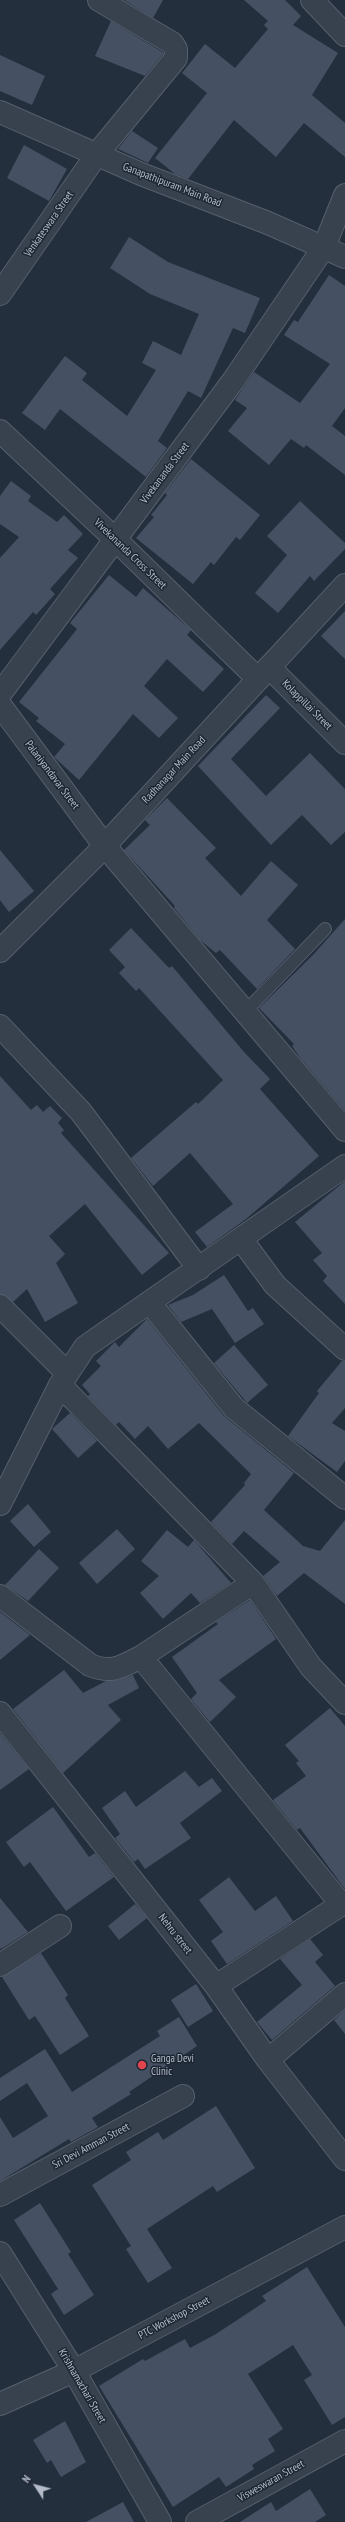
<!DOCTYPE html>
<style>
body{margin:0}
#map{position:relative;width:345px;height:2522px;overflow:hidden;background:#242f3e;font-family:"PT Sans Narrow",sans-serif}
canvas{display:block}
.north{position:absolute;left:16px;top:2466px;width:40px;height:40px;-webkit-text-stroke:3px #1d2633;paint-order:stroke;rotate:306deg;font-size:11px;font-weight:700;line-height:16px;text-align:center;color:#b4bcc9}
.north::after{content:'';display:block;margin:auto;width:14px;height:18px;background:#b4bcc9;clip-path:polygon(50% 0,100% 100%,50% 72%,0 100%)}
</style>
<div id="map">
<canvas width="345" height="2522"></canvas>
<div class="north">N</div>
</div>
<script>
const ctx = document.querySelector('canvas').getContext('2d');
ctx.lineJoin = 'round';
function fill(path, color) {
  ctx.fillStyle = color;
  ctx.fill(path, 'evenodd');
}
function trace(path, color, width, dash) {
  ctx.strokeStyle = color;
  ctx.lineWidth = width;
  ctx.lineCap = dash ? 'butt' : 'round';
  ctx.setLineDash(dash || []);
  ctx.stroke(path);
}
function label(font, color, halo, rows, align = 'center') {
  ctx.font = font + ' "PT Sans Narrow",sans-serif';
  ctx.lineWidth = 3;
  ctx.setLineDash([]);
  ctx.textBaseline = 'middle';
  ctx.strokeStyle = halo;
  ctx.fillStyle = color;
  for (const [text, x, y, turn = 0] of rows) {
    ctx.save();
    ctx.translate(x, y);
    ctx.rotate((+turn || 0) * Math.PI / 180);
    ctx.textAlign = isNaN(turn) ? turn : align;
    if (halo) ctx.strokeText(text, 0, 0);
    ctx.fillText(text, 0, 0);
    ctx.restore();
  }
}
fill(new Path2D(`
 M124,0H163L153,18Z
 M244,0H285L301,16L293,25L338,53L312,95L345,123V157L304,123L276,157L234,120L188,179L175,174L155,158L207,93L182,73L205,44L235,68L268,29L264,25L268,21Z
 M111,21L164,53L145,76L95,56Z
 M0,55L45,76L32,105L0,91Z
 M132,131L158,148L148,163L118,149Z
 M24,145L67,169L49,201L7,178Z
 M129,237L168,262L260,298L245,333L233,328L201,398L188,391L158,441L167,448L146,477L60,409L45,430L22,413L65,356L87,373L82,380L127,416L156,370L142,363L153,341L181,355L199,314L150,294L110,268Z
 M329,275L345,286V408L332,426L345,436V475L306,445L304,448L291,439L269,465L228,431L247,408L235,400L254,372L300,403L330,364L284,335L294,320L298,322Z
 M191,459L260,515L240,540L236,537L214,565L211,562L193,584L136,538L154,517L151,515L167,495L165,493Z
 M11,481L31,496L28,501L57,522L64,515L83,534L68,550L78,558L50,589L55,594L36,615L33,612L0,650V558L19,537L0,524V496Z
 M300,501L345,543V549L314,581L310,576L278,613L255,593L287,555L267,536Z
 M109,575L136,597L143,588L191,630L187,635L224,669L203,692L167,659L144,686L178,718L159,738L133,714L79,780L54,757L65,744L36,721L39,718L19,702L77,629L70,623Z
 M345,611V659L321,636Z
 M266,695L280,708L231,759L266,796L310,753L345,789V832L331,845L302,815L271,845L198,766Z
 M167,798L216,848L205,858L241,896L271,861L298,885L267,920L295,949L257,989L220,950L216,953L200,940L174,908L175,906L124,850L150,825L145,820Z
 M0,850L34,891L9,912L0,900Z
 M345,919V1111L301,1059L292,1046L294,1044L259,1008L313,955Z
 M131,928L169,968L172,966L244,1052L270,1079L260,1089L319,1156L246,1219L207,1247L195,1232L233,1204L190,1153L153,1186L131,1158L196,1102L198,1104L223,1080L139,988L136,991L119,973L125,967L109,950Z
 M0,1076L31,1110L37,1105L43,1112L50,1106L62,1118L58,1123L64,1130L61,1133L169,1253L142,1275L85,1204L49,1236L65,1254L56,1263L78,1303L45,1322L27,1289L13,1302L0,1294Z
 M345,1181V1304L323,1281L327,1276L313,1260L322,1253L295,1222Z
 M224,1275L248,1311L253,1308L264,1324L235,1343L212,1309L181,1322L168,1305L193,1295Z
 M147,1319L224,1416L294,1473L264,1510L303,1546L320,1551L345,1520V1604L304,1573L277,1596L263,1576L280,1562L244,1531L232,1544L211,1522L245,1485L244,1483L251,1474L199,1423L168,1449L148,1426L135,1439L119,1422L116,1425L88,1396L90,1394L82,1385L101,1366L96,1361L115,1342L119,1347Z
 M234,1345L268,1385L247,1403L214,1363Z
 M342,1361H345V1408L332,1423L345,1431V1461L337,1472L288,1436L319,1393L317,1391Z
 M70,1413L97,1441L78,1458L52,1429Z
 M28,1504L51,1532L34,1547L10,1521Z
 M117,1529L135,1549L97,1584L79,1563Z
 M167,1530L188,1547L194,1540L231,1583L200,1603L191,1593L163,1619L140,1593L159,1576L141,1561Z
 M39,1549L59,1568L28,1601L5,1585Z
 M250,1600L276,1639L219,1680L236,1697L210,1722L191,1699L197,1693L172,1657L218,1624L216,1622Z
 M0,1612L30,1635L0,1660Z
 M64,1670L83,1693L106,1681L118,1680L133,1675L139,1688L108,1705L121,1720L63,1773L13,1709Z
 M330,1708L345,1726V1889L300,1828L297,1830L273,1800L306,1776L296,1763L299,1761L285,1745Z
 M0,1733L29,1769L0,1790Z
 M185,1771L199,1787L212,1778L222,1791L180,1823L191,1838L145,1869L138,1859L134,1862L115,1838L120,1834L102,1808L125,1791L136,1807Z
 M53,1807L89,1857L95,1853L114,1877L66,1911L30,1862L24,1867L6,1842Z
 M229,1877L255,1911L276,1896L293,1921L227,1964L211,1941L223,1932L199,1900Z
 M0,1898L28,1932L1,1949L0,1948Z
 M135,1904L147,1918L119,1940L108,1926Z
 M310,1939L323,1955L315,1962L335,1986L272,2040L257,2022L302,1985L280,1959Z
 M41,1953L68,1995L65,1998L89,2036L60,2055L35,2016L29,2020L2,1977Z
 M196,1984L213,2011L188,2027L171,2000Z
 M345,2010V2034L334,2020Z
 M179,2017L197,2046L129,2092L131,2094L92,2118L98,2127L71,2142L69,2139L0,2181V2117L13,2138L48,2116L27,2083L0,2101V2078L45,2049L72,2092L160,2036L157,2031Z
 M216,2106L255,2168L217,2192L213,2186L147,2229L172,2268L148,2283L126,2249L131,2246L92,2185L131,2160L126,2152L158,2132L163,2140Z
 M40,2203L71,2252L68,2254L94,2295L64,2315L51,2294L58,2289L14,2220Z
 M307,2267L345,2327V2417L332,2425L304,2380L312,2375L293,2345L248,2374L283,2429L268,2439L275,2451L252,2465L254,2469L226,2487L219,2477L173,2507L99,2386L143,2359L145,2361L185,2339L190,2348L216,2334L266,2301L262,2296Z
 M65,2421L86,2462L61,2477L51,2460L47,2463L33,2440Z
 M310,2489L326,2515L315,2522H240L271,2502L276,2511Z
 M123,2502L134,2522H86Z`), '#455162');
const service = new Path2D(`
 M245,1012L325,929`);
const minor = new Path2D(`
 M312,0L345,35
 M0,112L141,174L268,223L345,257
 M0,294L97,154L176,58V49L172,43L99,0
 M0,431L115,539L258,679
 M269,667L345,743
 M0,694L233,381L324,247L345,195
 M0,705L104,845L345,1130
 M0,1026L81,1112L199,1269
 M241,1239L275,1285L345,1349
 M150,1303L234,1408L345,1498
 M0,1306L67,1373
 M60,1385L253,1583L311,1667L345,1703
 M0,1504L60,1385L85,1347L345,1166
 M253,1583L141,1657L342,1905
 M0,1596L90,1665C112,1674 121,1667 141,1657
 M0,1713L216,1986L268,2060L345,2159
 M0,1965L60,1926
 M216,1986L345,1902
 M268,2060L345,1994
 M0,2195L183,2096
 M0,2253L74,2371L160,2522
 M197,2522L345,2441`);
const tertiary = new Path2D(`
 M0,951L96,855L345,585
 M0,2404L74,2371L345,2227`);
trace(service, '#565f6c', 14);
trace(minor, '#565f6c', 24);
trace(tertiary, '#565f6c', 24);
trace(service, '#38414e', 12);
trace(minor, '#38414e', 22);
trace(tertiary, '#38414e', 22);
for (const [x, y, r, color] of [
 [142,2065,5,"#e0444e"]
]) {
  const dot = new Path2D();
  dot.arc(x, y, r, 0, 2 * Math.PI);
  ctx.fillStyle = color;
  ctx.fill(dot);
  trace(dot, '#1d2633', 1.5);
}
label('11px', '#b4bcc9', '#1d2633', [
 ["Ganapathipuram Main Road",172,185,21],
 ["Venkateswara Street",49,224,-55],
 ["Vivekananda Street",165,473,-53],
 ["Vivekananda Cross Street",130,554,44],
 ["Kolappillai Street",307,705,45],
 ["Radhanagar Main Road",174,770,-47],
 ["Palaniyandavar Street",52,775,53],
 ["Nehru street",175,1934,52],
 ["Sri Devi Amman Street",91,2146,-28],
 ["PTC Workshop Street",174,2318,-28],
 ["Krishnamachari Street",82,2386,60],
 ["Visweswaran Street",271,2481,-29]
]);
label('11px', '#b4bcc9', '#1d2633', [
 ["Ganga Devi",151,2059],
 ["Clinic",151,2072]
], 'left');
</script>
